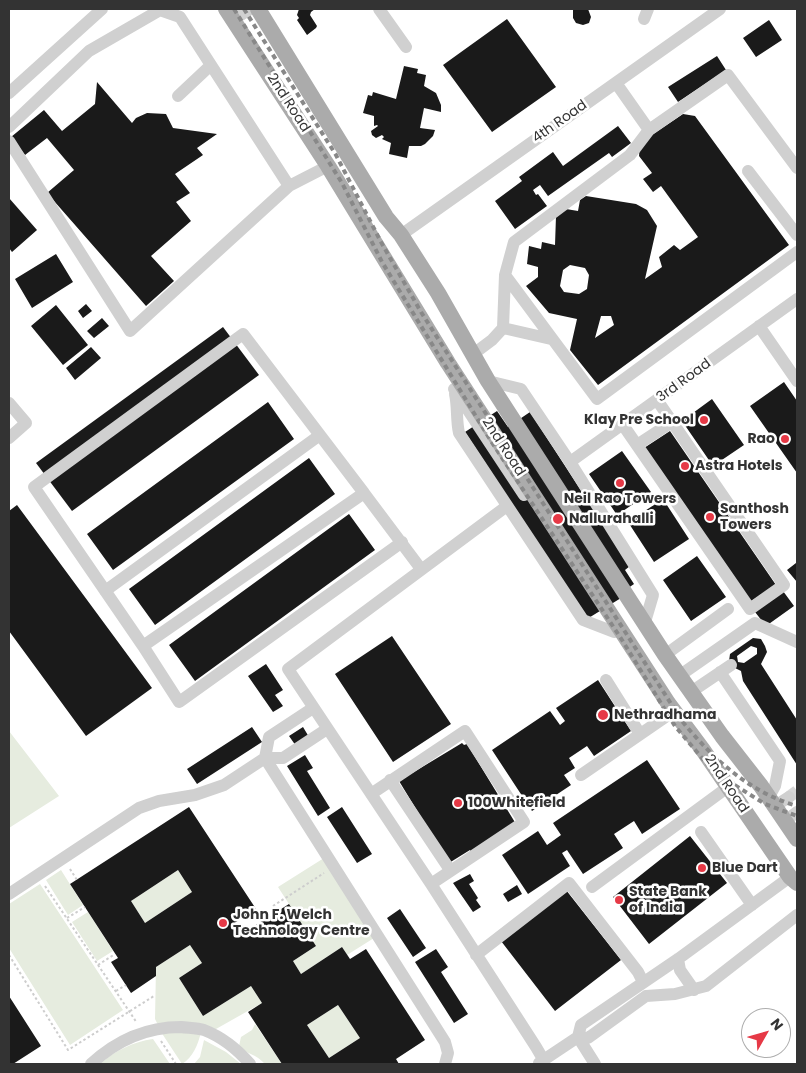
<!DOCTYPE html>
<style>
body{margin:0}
#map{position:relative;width:806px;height:1073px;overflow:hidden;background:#fff;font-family:Poppins,sans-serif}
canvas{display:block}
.frame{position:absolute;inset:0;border:10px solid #333;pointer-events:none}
.north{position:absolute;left:741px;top:1008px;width:50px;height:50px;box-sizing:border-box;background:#fff;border:1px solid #adadad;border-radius:50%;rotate:52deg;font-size:14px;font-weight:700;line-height:20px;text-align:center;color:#333}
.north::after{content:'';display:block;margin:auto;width:18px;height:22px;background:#e63946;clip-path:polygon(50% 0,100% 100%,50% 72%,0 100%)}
</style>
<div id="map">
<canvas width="806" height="1073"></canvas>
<div class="frame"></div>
<div class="north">N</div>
</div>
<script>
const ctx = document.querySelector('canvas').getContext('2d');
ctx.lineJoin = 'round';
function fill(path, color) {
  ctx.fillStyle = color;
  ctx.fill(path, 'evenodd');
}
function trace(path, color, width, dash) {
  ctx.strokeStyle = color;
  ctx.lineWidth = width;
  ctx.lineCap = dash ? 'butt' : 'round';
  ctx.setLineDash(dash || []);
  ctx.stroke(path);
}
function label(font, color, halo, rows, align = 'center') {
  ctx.font = font + ' Poppins,sans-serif';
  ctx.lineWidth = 5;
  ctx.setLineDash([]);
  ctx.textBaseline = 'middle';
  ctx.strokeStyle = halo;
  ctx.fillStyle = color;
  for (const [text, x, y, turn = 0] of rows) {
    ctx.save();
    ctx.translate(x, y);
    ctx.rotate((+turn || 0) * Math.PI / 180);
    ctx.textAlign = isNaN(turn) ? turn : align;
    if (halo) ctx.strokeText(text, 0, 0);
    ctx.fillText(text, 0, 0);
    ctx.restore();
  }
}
fill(new Path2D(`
 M9,731L59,796L9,828Z
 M324,858L374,938L347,955L342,947L301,974L293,961L316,946L278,887Z
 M61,870L83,905L68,915L46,880Z
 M178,870L192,892L145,923L131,901Z
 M40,884L123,1010L70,1045L9,948V904Z
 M88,912L113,951L97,961L72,922Z
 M190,945L202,963L179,978L203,1016L251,986L262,1003L216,1029L201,1032C198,1045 193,1057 182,1064L163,1035L155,1019L156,967Z
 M338,1005L360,1038L329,1058L307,1025Z
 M255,1024L282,1064H265C255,1053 247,1055 239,1046L241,1037L252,1030Z
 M153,1039L170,1064H100C116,1050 133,1042 153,1039Z
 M204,1040L226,1052L241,1064H194L200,1057Z`), '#e6ecdf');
fill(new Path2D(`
 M299,9H315L311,12L310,15L317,26L316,28L307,35L297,20L299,18L297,15Z
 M573,9H588L591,17L589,23L583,25L576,23L573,18Z
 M507,19L556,87L492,132L443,65Z
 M769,20L782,40L756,57L743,38Z
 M717,56L726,70L678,102L668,87Z
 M404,66L418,69L417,73L426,75L424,86L436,93L441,105V112L424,108L420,128L435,130L433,136L425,144L421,146H409L407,158L389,154L391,143L382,139L384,137L382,135L376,138L372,135L371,131L378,126L377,125L374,126V116L363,113L368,95L372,96L373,92L396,99Z
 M97,82L132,123L136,118L147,113L166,114L173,128L217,134L197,148L203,155L175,174L190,193L176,202L191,221L151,256L174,281L146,306L47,193L74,170L47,138L25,155L11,137L44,110L62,131L95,104Z
 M683,114L695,116L789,245L598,385L570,350L577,319L549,313L526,286L538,277V267L527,264L529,246L541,249L542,242L555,245L556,216L566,209L578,211L580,200L586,196L636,204L647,210L657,226L645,279L662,267L659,257L674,245L680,250L698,237L661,186L653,192L643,179L652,173L639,156L640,143ZM570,265L585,268L589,275L587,289L579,294L564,292L560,286L563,270ZM601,316H611L614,325L595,338Z
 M618,126L631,143L612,157L609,153L548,196L540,185L533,190L536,195L538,194L547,206L515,229L495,201L522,181L519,177L553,152L563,166Z
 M9,198L37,230L12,252L9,248Z
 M56,254L73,282L32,308L15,279Z
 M86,304L92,311L83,318L78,311Z
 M56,305L88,345L63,365L31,326Z
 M102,318L109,326L94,338L87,331Z
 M223,327L259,375L72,511L36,463Z
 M91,347L101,358L75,380L66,368Z
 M784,382L797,401V473L750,406Z
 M712,399L744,445L713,466L682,421Z
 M268,402L294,439L113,570L87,534Z
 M497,411L508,427L530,412L630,566L625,570L634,584L618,595L621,598L587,619L465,432Z
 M670,431L776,585L750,602L644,448Z
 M622,451L651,492L617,515L589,474Z
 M309,458L335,494L155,625L129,589Z
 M663,499L689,539L654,562L628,522Z
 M17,505L152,688L86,736L9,631V511Z
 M349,514L375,550L195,681L169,645Z
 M697,556L726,597L691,621L663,580Z
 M796,563L797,565V582L787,570Z
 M783,591L794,606L766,626L755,612Z
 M392,636L451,724L393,762L335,674Z
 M753,638L761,639L765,646L767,652L761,664L797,720V765L743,681L741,671L733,667L729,661L730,654ZM751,646L757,648V654L744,663L738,662L737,656Z
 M266,664L283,690L275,695L283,706L273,712L248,676Z
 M598,680L631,731L594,756L587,746L569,758L575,768L564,775L571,785L532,811L492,750L550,711L560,725L565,721L556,708Z
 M252,727L262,742L197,784L187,769Z
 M303,727L309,737L296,746L289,736Z
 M462,743L464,745L467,744L516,824L471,852L470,850L449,863L399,781Z
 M305,755L313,768L307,771L330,808L318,816L287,766Z
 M647,760L680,809L642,834L634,821L614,834L623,848L583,874L567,850L562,853L570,866L528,894L502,855L538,831L547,845L561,835L553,823Z
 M189,807L256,909L233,924L240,935L289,904L316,946L293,961L301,974L342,947L350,959L366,949L425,1040L396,1059L399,1064H282L248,1012L262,1003L251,986L203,1016L179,978L202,963L190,945L156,967V976L131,993L111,962L118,958L70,884ZM178,870L192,892L145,923L131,901ZM338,1005L360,1038L329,1058L307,1025Z
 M342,807L372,854L357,863L327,817Z
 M690,836L727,883L649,944L613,897Z
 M470,874L474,881L469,884L478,898L476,900L481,907L473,912L453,883Z
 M517,885L522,894L508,902L503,894Z
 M566,890L621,960L555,1011L501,941Z
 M400,909L426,948L413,957L387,918Z
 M436,949L448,967L441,972L468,1014L454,1023L415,962Z
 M9,996L41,1046L13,1064H9Z`), '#1a1a1a');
trace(new Path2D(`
 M789,797L797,791`), '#d6d6d6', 12, [12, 6]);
trace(new Path2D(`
 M70,869L77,880
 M45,886L137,1023
 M273,906L324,873
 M67,918L85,907
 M9,955L68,1050L154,996
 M98,965L115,954
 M116,991L126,985
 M161,1041L176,1064`), '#cdcdcd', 2, [2.5, 2.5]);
trace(new Path2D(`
 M379,9L406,47
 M644,19L648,9
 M233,20L250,9
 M616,83L649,130
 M9,93L102,9
 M178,96L211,65
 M9,127L89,51L160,10L180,17L289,186
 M9,141L130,331L289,186L328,166
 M748,171L797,235
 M401,235L720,9
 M505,275L597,399L797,252
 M759,326L797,381
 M503,328L551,339
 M472,355L492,340L503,328L505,275L514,242L630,155L649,130L728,75L797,168
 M488,381L521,389L570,462L653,595L645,622
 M454,389L524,495
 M455,394C458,408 456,420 459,433L583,620L614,632
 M9,403L26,423L9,438
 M623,425L750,609L784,585L657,400
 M637,445L672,422
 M570,462L797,299
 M364,493L243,334L34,487L143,646L179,702L402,542
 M507,506L288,669L431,884L536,1047L543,1059V1064
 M105,591L320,435
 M143,646L364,493L421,569
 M665,655L728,609
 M720,672L780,761L775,786L769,797
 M679,676L755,623L797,642
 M606,680L640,734
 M691,692L731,665
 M313,708L269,737L265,758L445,1042L448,1053L445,1064
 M581,775L674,711
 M390,780L450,870
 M371,794L465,731L524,822L431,884
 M775,806L789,797
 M785,821L797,812
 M701,832L752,905
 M592,887L728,787
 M9,894L139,808L159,801L195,795L224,785L265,758H283L327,729
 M476,955L569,883L638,972L643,982
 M678,959L680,970L694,990
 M578,1037L581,1025L678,959L790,877
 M578,1037L595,1064
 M539,1063L578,1037L588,1038L646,996L675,994L706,986L797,915
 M91,1064C116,1041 146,1027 181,1027C188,1028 197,1028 204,1030C222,1037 238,1050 250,1064`), '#d0d0d0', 12);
trace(new Path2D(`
 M226,9L328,166L448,363L668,703L703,750L790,877L797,883
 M258,9L386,217L401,235L438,293L488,381L665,655L722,736L761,786L797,839`), '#ababab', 16);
trace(new Path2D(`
 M234,9L342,183L382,262L491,441L622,640L675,726L707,764L725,779L765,804L797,816
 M244,9L336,155L381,242L421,312L682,721C713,759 749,792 797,806`), '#888', 4, [5, 4]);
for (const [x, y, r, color] of [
 [704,420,5,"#e63946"],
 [785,439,5,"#e63946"],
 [685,466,5,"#e63946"],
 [620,483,5,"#e63946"],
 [710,517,5,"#e63946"],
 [558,519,6,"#e63946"],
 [603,715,6,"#e63946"],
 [458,803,5,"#e63946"],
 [702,868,5,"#e63946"],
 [619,900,5,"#e63946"],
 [223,923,5,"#e63946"]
]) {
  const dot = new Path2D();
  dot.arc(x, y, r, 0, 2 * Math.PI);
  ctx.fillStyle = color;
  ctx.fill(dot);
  trace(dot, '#fff', 2);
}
label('14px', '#333', '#fff', [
 ["2nd Road",288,103,57],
 ["4th Road",560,122,-35],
 ["3rd Road",684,381,-36],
 ["2nd Road",503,447,57],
 ["2nd Road",726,784,56]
]);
label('bold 14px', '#333', '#fff', [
 ["Klay Pre School",694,420,"right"],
 ["Rao",775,439,"right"],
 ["Astra Hotels",695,466],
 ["Neil Rao Towers",620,499,"center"],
 ["Santhosh",720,509],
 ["Towers",720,525],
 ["Nallurahalli",569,519],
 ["Nethradhama",614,715],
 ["100Whitefield",468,803],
 ["Blue Dart",712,868],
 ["State Bank",629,892],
 ["of India",629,908],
 ["John F. Welch",233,915],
 ["Technology Centre",233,931]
], 'left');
</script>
